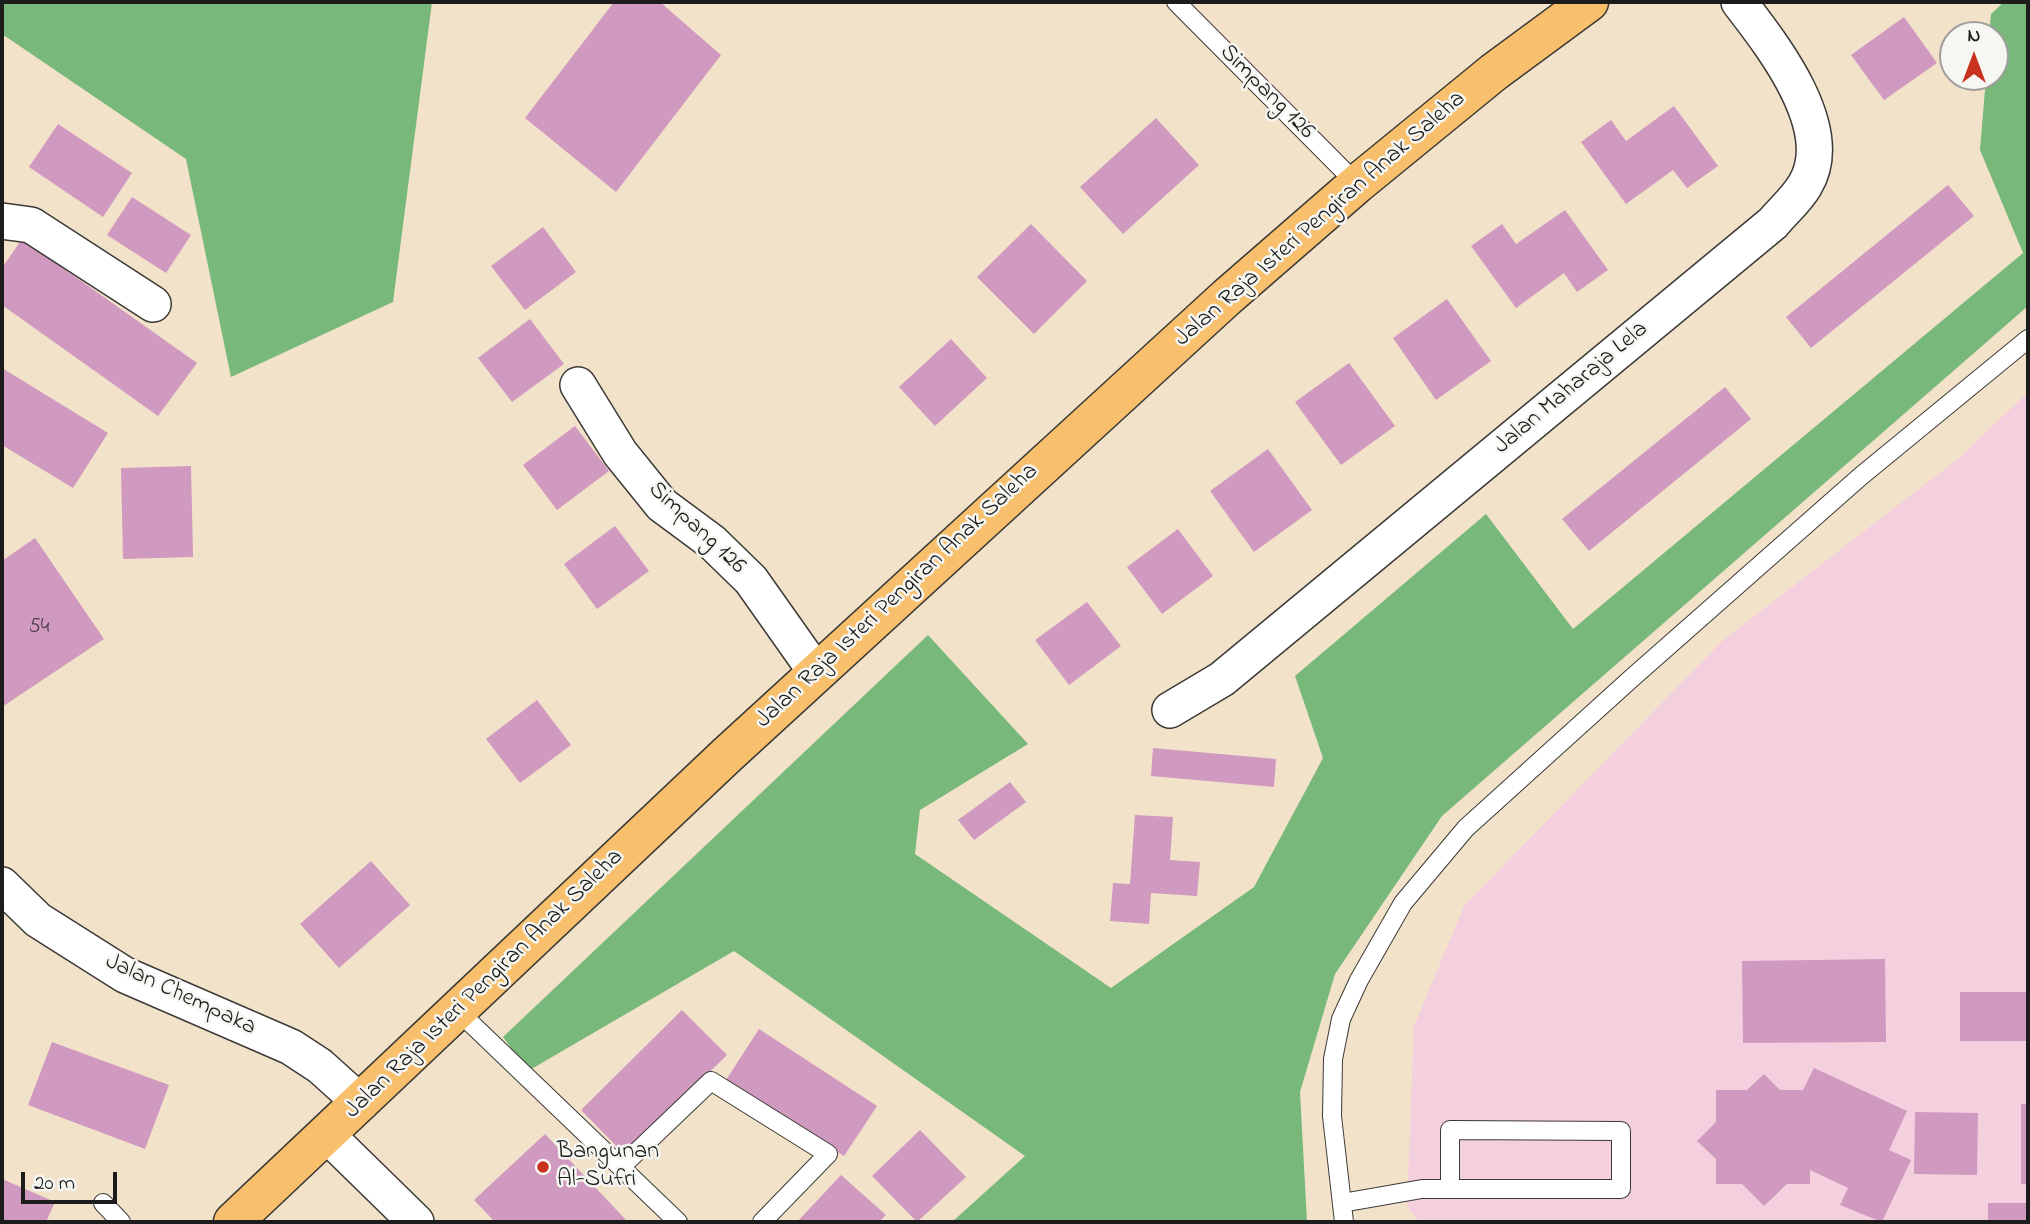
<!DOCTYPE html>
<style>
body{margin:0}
#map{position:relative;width:2030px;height:1224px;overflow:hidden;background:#f2e2ca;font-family:"Indie Flower",sans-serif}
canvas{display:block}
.frame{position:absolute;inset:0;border:4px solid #1c1c1c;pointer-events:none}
.north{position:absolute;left:1939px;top:21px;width:70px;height:70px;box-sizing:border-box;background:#f6f6f2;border:2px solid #9f9f9c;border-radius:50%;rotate:0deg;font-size:19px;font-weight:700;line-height:28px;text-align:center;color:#1c1c1c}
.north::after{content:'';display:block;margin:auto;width:24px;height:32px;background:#c8321e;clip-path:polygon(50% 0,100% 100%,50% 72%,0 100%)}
.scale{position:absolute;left:21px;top:1172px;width:96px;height:32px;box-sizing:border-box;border:4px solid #1c1c1c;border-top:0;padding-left:9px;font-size:21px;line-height:24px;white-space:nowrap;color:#1c1c1c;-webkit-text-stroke:5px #f6f6f2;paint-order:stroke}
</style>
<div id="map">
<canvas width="2030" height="1224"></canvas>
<div class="frame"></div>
<div class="north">N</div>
<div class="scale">20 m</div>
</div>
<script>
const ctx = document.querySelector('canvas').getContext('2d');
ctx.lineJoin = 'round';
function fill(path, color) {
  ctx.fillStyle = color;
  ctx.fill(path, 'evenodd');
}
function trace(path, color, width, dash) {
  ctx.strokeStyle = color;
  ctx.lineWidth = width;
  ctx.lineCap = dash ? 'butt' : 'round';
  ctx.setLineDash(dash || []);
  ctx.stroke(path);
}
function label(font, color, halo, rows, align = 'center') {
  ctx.font = font + ' "Indie Flower",sans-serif';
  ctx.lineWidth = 5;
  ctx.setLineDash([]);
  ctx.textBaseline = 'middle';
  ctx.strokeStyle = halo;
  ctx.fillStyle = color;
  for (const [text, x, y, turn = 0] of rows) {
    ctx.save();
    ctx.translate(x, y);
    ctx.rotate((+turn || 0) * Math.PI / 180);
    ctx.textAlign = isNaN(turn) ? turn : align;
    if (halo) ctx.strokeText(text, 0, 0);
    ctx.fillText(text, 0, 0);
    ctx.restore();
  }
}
fill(new Path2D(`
 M2028,392V1222H1420L1407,1207L1414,1026L1464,906L1722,641L1959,458Z`), '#f4cfde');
fill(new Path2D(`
 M2,2H432L393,302L231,377L186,159L2,34Z
 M2004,2H2028V306L1442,816L1335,974L1300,1092L1307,1222H952L1025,1156L734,951L528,1071L503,1037L928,635L1028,744L920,810L915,854L1111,988L1254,887L1323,758L1295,676L1486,514L1573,629L2023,253L1980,150L1986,77H1995V35H1989L1991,14Z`), '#78b87a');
fill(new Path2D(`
 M614,2H660L721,55L616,192L525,118Z
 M1904,17L1937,63L1884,100L1851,55Z
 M1674,106L1718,166L1687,188L1673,170L1626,204L1581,142L1611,120L1626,141Z
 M1156,118L1199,165L1123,234L1080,187Z
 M58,124L132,173L103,217L29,167Z
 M1948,185L1974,216L1811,348L1786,317Z
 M132,197L191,235L166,273L107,235Z
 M1565,210L1608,270L1577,292L1564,273L1516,308L1471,246L1502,224L1516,244Z
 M1031,224L1087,281L1034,334L977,277Z
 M543,227L576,272L525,310L491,266Z
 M22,239L197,363L158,416L2,305V268Z
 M1447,299L1491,361L1436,400L1393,338Z
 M530,319L564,364L512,402L478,358Z
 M951,339L987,378L935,426L899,387Z
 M1349,363L1395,426L1341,465L1295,402Z
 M2,368L108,433L73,488L2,445Z
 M1725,387L1751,419L1589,551L1562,519Z
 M575,426L609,471L557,510L523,465Z
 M1268,449L1312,510L1254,552L1210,491Z
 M191,466L193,557L123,559L121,468Z
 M615,526L649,571L597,609L564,564Z
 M1178,529L1213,576L1162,614L1127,567Z
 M35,538L104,639L2,707V561Z
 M1087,602L1121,646L1069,685L1035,640Z
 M537,700L571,745L520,783L486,739Z
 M1153,748L1276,759L1274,787L1151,776Z
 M1010,782L1026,802L974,840L958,820Z
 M1135,815L1173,817L1170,860L1200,862L1197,896L1151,893L1149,924L1110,921L1113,883L1130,884Z
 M371,861L410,905L339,968L300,924Z
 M1885,959L1886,1042L1743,1043L1742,961Z
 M1960,992H2028V1041H1960Z
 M682,1010L727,1055L625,1155L581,1110Z
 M759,1029L877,1106L844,1156L726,1080Z
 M52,1042L169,1085L145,1149L28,1105Z
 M1814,1068L1907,1111L1889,1150L1911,1160L1882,1222L1840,1205L1848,1188L1810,1170V1184H1787L1764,1206L1742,1184H1716V1159L1697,1141L1716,1122V1090H1747L1764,1074L1780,1090H1803Z
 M2021,1104H2028V1184H2021Z
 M1915,1112L1978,1113L1977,1175L1914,1174Z
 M920,1130L966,1177L917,1222L872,1176Z
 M545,1134L626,1220L623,1222H495L474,1200Z
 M841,1175L886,1215L879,1222H797Z
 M2,1179L55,1202L46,1222H2Z
 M1988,1203H2028V1222H1988Z`), '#d099bf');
const service = new Path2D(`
 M1176,2L1357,184
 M458,1011L678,1222
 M621,1167L711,1081L828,1154L762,1222
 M103,1203L121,1222
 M1342,1203L1422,1189H1621V1131L1450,1130V1189
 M1344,1222L1332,1116L1333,1059L1341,1019L1359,980L1403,903L1466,828L1633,677L1861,476L2028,339`);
const minor = new Path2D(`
 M2,221L31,225L153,304
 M578,385L620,453L662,505L712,542L751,580L816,672
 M1170,710L1222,679L1773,223C1783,211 1797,199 1805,185C1839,129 1772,45 1739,2
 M2,885L38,920L125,975L291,1047L320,1066L361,1103
 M327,1135L416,1222`);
const primary = new Path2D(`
 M233,1222L727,755L1227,297L1357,184L1494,72L1589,2`);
trace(service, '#3c3a36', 20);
trace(minor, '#3c3a36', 38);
trace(primary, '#3c3a36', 41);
trace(service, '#fff', 18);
trace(minor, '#fff', 35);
trace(primary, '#f8bf6c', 38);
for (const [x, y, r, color] of [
 [543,1167,7,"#c8321e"]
]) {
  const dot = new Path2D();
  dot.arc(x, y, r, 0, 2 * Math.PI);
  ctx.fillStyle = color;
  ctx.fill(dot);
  trace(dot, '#f6f6f2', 2.5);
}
label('21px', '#493b45', null, [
 ["54",39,629]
]);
label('24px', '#1c1c1c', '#f6f6f2', [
 ["Simpang 126",1266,93,45],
 ["Jalan Raja Isteri Pengiran Anak Saleha",1321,220,-41],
 ["Jalan Maharaja Lela",1572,389,-40],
 ["Simpang 126",696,529,43],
 ["Jalan Raja Isteri Pengiran Anak Saleha",898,597,-43],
 ["Jalan Raja Isteri Pengiran Anak Saleha",485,985,-44],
 ["Jalan Chempaka",180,996,25]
]);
label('24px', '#1c1c1c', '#f6f6f2', [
 ["Bangunan",557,1153],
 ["Al-Sufri",557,1181]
], 'left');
</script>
